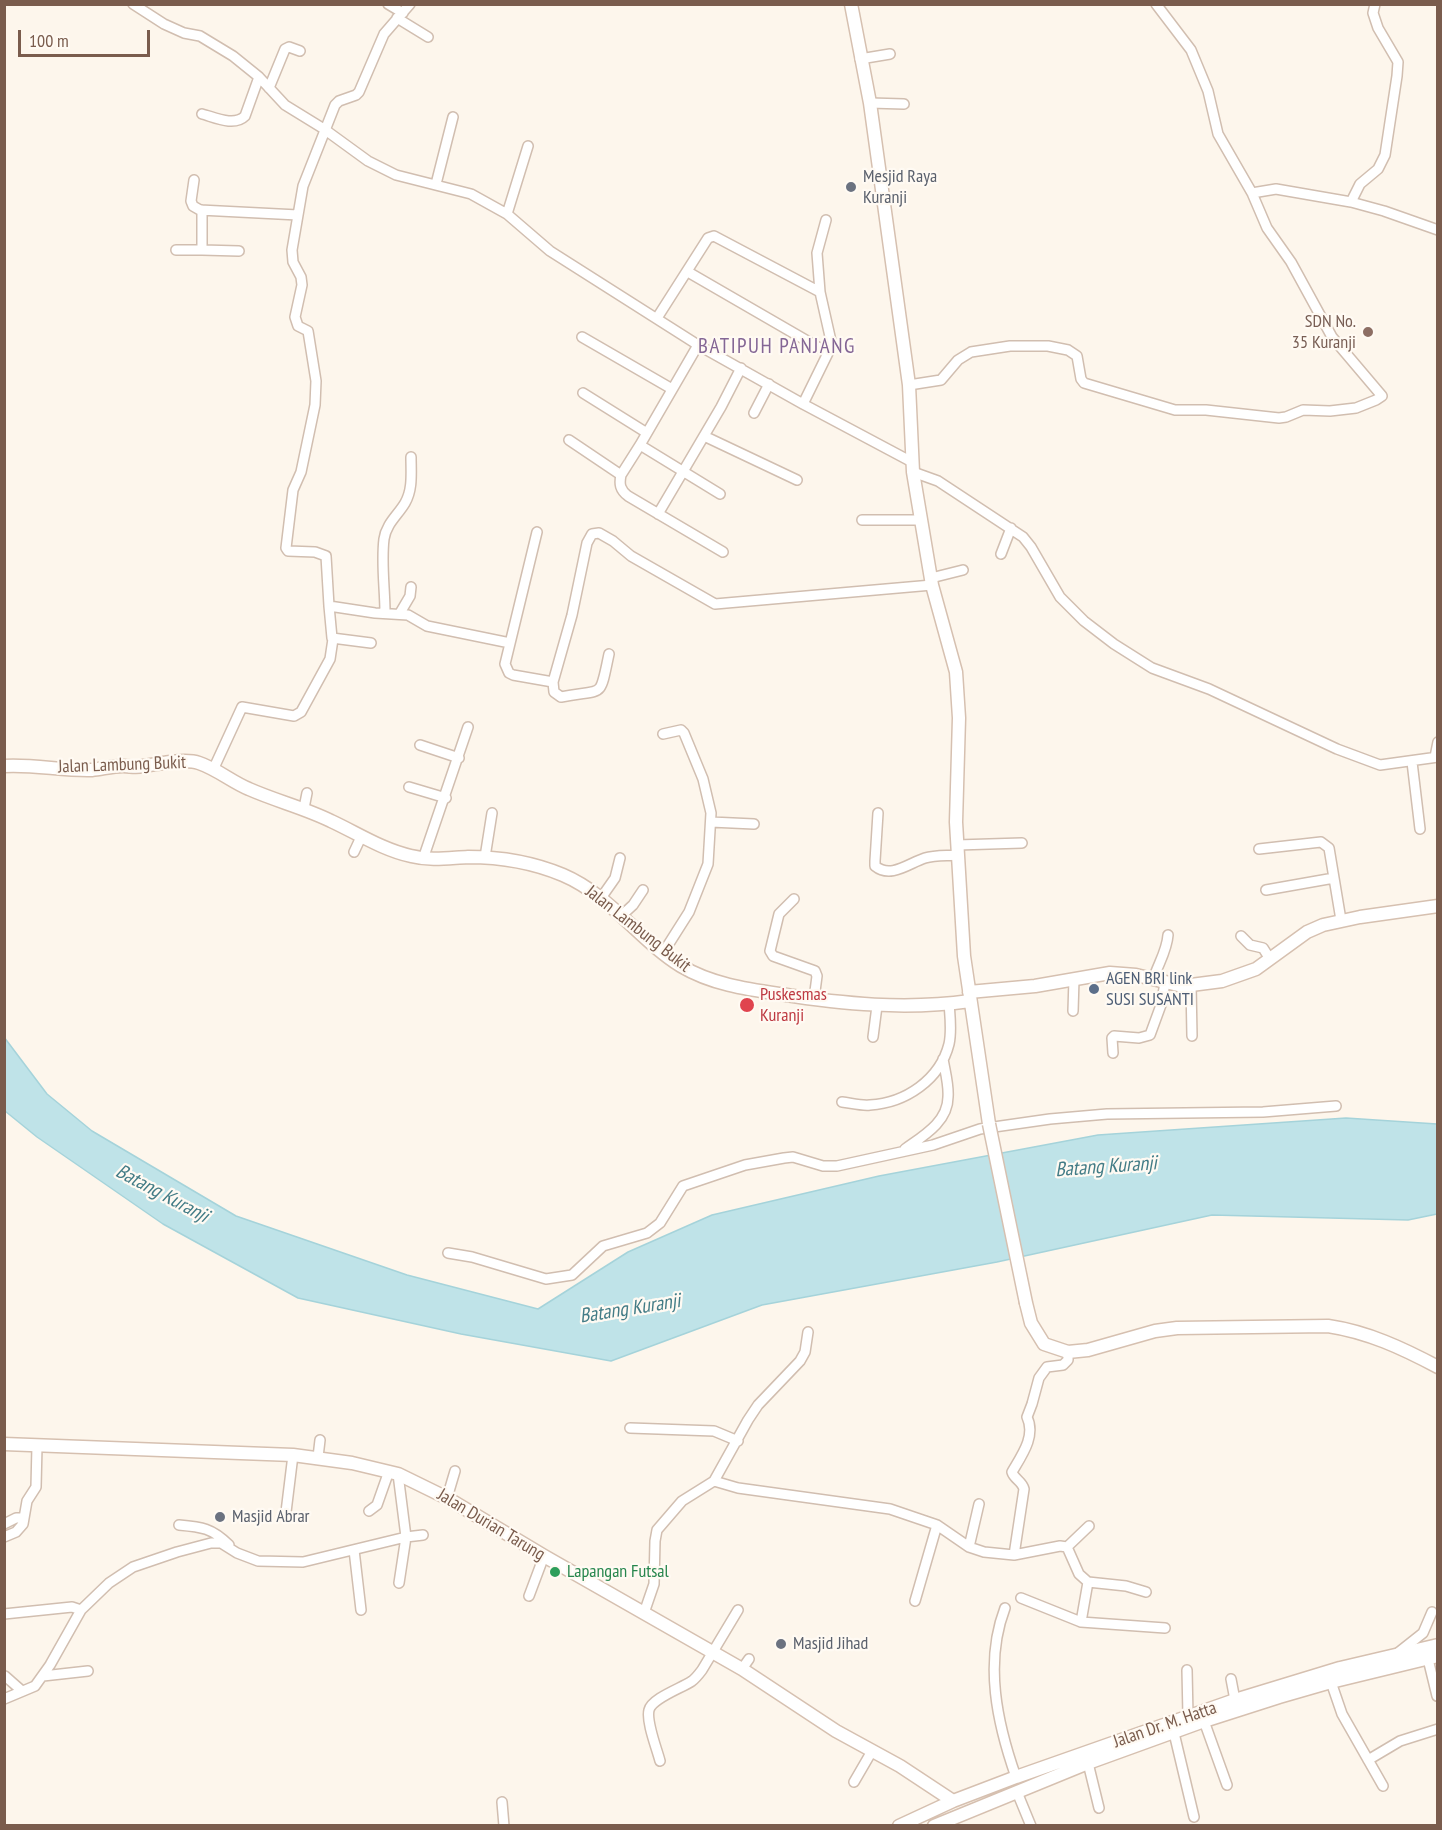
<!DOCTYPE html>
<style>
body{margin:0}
#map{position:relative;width:1442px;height:1830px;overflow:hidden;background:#fdf6ec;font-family:"PT Sans Narrow",sans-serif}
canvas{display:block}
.frame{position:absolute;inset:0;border:6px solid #7a5c4d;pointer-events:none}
.scale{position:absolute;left:18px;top:30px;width:132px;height:27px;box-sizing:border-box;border:3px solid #7a5c4d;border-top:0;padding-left:8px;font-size:18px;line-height:21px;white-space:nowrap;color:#7a5c4d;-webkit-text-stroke:4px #fffaf3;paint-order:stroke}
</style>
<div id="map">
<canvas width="1442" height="1830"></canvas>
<div class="frame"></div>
<div class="scale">100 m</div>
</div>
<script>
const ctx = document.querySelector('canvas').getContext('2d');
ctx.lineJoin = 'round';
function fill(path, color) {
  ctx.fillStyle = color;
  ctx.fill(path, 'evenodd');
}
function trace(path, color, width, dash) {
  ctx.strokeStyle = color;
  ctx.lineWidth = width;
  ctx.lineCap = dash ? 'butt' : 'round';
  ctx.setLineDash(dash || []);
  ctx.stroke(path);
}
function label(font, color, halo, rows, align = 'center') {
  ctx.font = font + ' "PT Sans Narrow",sans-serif';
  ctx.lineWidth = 4.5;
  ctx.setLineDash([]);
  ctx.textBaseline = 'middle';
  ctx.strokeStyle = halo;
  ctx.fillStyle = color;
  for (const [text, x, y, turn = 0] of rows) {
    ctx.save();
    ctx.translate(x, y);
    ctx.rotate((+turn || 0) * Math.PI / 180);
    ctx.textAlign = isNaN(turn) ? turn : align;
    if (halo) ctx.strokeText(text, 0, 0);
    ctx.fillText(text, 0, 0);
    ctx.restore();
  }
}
const water = new Path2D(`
 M4,1037L47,1094L92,1131L236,1216L407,1275L538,1309L628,1252L712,1215L879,1176L1098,1135L1346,1118L1437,1124V1214L1408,1220L1212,1215L997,1262L762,1305L611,1361L461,1334L298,1298L163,1224L37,1137L5,1111Z`);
fill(water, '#bfe3e8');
trace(water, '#a5d3da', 1.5);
const street = new Path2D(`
 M133,4L164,24L184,33L200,36L233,56L259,77L285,105L324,129L368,161L396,175L471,194L507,214L550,251L698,345L803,404L912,462
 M388,4L403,13
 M410,4L384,34L359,92L356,95L339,101L335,105L303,186L292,250L293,262L301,277L302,285L295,317L298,326L308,331L316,381L315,405L301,472L293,490L286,548L288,551L315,552L326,556L329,606L375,613L408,615L427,626L510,643
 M397,18L428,37
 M860,59L890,54
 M269,88L285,49L289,47L300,51
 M870,103L904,104
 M202,114C214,117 234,127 245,116L259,77
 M194,180L191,201L193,206L200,210L298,215
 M436,184L453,117
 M1252,193L1276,189L1351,202L1384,211L1438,230
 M1351,202L1360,184L1378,169L1385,155L1397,76L1398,62L1378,28L1373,13L1375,4
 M507,214L528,146
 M176,250H202V210
 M202,250L239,251
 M688,272L828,353
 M820,292L817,253L826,220
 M657,318L708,238L714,236L820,292L831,341L828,353L803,404
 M582,337L672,389
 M698,345L640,445L621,475C619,484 620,490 628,496L723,552
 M909,385L941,380L958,360L971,352L1010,346H1048L1068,350L1077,356L1081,379L1084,383L1175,410H1206L1279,418L1286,417L1303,410L1330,411L1356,408L1376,400L1382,396L1332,337L1291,262L1267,228L1252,193L1218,134L1208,91L1191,50L1156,4
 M583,393L647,433
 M754,413L769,384
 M704,436L797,480
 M569,440L621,475
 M640,445L720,494
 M913,472L938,481L1023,537L1031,547L1060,597L1084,621L1114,644L1152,668L1209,689L1337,749L1380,765L1438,757
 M658,514L721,407L741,368
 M862,520H921
 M537,532L505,664L509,673L513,675L553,682
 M1001,554L1011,528
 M931,578L963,570
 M329,606L332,638L371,643
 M385,613C385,589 381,563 384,539C386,524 398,515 405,503C413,489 411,473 411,457
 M400,613L410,596L411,587
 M609,654C599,701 605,688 561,697L554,692L553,682L572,615L587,543L592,534L599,533L613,541L631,556L715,604L932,585
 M420,745L459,758
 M1435,757L1438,742
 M1412,762L1420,829
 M213,770L242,707L294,716L301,712L330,659L333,639
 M409,787L446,798
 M304,808L307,793
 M878,813L875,861V866C891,879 909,863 925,858C935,855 947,856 958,855
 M711,822L754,824
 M957,845L1022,843
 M1259,849L1321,842L1329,848L1341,920
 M354,852L361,837
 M485,857L492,813
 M423,859L468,727
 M1266,890L1334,878
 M601,898L615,878L620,858
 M794,899L779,914L770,951L773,956L815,971L817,976L814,999
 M621,916L633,905L643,890
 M1241,936L1250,945L1263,948L1270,959
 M663,953L689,912L708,864L711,813L703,779L684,733L681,730L663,734
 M1153,980C1158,964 1167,951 1168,935
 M1191,985L1192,1036
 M1073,1011L1074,979
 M873,1037L877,1006
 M1113,1053L1112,1038L1114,1036L1139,1038L1150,1035L1161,1005L1165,983
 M842,1102C851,1103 861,1106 870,1105C905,1103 940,1080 949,1044C952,1031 950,1017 949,1003
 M905,1149C923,1136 948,1122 948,1097C949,1085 945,1071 943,1059
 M448,1253L472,1257L546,1279L572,1275L603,1246L647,1233L660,1223L683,1186L745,1165L784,1158L793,1157L823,1166H837L933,1145L980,1129L1050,1119L1107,1114L1263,1112L1336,1106
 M630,1428L714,1431L738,1441
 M318,1457L320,1440
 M398,1474L406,1537L399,1583
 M714,1481L738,1488L890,1509L937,1525L969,1547L984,1552L1014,1555L1060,1546L1067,1547L1079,1574L1088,1582L1081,1622
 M447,1498L455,1471
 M369,1511L377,1505L389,1471
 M286,1512L293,1455
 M4,1524L16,1518H24
 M179,1525C202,1527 212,1528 229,1545
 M4,1537L16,1532L23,1524L27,1501L36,1487L37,1446
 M969,1547L979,1504
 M1067,1547L1089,1526
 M354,1550L361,1610
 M1014,1555L1024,1489C1022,1481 1014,1479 1012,1472C1022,1455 1036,1436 1027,1417L1032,1404L1039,1378L1047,1367L1063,1365L1068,1360V1352
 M1088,1582L1126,1586L1146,1592
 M529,1596L544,1556
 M1021,1598L1081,1622L1165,1628
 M915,1601L937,1525
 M1005,1608C984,1663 997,1723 1016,1777
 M644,1613L654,1584L655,1541L657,1530L682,1501L714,1481L748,1420L758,1405L800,1361L805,1352L808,1332
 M4,1614L72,1607L81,1610
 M1399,1652L1423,1633L1432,1612
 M1428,1659L1437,1696
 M742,1669L749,1659
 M1187,1670L1188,1716
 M5,1676L22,1691
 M43,1676L88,1671
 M1231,1679L1235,1700
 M1331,1682L1342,1714L1383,1786
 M4,1699L35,1686L50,1665L81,1610L109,1583L133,1567L177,1552L211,1543H221L237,1553L258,1561L303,1562L406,1537L423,1535
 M1204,1721L1227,1785
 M1174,1733L1194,1817
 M1368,1760L1400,1741L1438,1729
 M660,1761C657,1749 646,1722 649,1710C652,1698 682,1688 692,1681C696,1678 699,1674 702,1670L738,1610
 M1088,1763L1099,1808
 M854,1782L872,1751
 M1017,1792L1031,1826
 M502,1802L504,1826`);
const secondary = new Path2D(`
 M851,4L870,103L909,385L913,472L932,585L956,672L959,718L956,822L964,956L989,1124
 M4,766C33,764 63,771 92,770C102,769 113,766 123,766C130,766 136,768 143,766C159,764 185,758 199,763C217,769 232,782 249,789C276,801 305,808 331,821C357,833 383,850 411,856C431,861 448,858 468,857C501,857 532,862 563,875C610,895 639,940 681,966C711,984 746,989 780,994C843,1004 906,1010 970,1001
 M969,992L1035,986L1110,973L1136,975L1178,985H1191L1222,981L1256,969L1307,932L1323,925L1360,917L1438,906
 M1026,1303L1031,1323L1044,1344L1068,1352L1088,1350L1155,1331L1177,1328L1328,1326C1368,1332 1402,1348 1438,1367
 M4,1444L293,1455L352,1463L398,1474L447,1498L544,1556L742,1669L836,1731L900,1766L953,1801
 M899,1826L953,1801L1016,1777L1235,1700L1340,1668L1438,1645
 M934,1826L1088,1763L1204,1721L1279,1697L1331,1682L1438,1656`);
trace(street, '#d1beb0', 12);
trace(secondary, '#d6c0b0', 15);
trace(street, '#fff', 9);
trace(secondary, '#fff', 12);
const secondaryBridge = new Path2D(`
 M989,1124L1026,1303`);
trace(secondaryBridge, '#d6c0b0', 15, []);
trace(secondaryBridge, '#fff', 12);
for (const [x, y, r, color] of [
 [851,187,6,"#6b7280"],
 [1368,332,6,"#8d6e63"],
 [1094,989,6,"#5c6f8a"],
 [747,1005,8,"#e0444e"],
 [220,1517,6,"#6b7280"],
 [555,1572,6,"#2e9e5b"],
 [781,1644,6,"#6b7280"]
]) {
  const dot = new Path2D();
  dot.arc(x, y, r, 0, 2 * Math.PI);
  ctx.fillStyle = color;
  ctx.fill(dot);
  trace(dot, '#fffaf3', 2);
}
label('18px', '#5b616d', '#fffaf3', [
 ["Mesjid Raya",863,177],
 ["Kuranji",863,198],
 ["Masjid Abrar",232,1517],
 ["Masjid Jihad",793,1644]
], 'left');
label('18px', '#785e54', '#fffaf3', [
 ["SDN No.",1356,322],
 ["35 Kuranji",1356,343]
], 'right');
label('18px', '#7a5c4d', '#fffaf3', [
 ["Jalan Lambung Bukit",122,765,-2],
 ["Jalan Lambung Bukit",638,929,38],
 ["Jalan Durian Tarung",491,1525,31],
 ["Jalan Dr. M. Hatta",1165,1725,-19]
]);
label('18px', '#4e5e75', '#fffaf3', [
 ["AGEN BRI link",1106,979],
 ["SUSI SUSANTI",1106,1000]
], 'left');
label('18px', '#be3a42', '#fffaf3', [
 ["Puskesmas",760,995],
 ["Kuranji",760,1016]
], 'left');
label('18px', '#27864d', '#fffaf3', [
 ["Lapangan Futsal",567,1572]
], 'left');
label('italic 20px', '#437c86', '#fffaf3', [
 ["Batang Kuranji",1106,1167,-4],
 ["Batang Kuranji",162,1194,28],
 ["Batang Kuranji",630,1309,-9]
]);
ctx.letterSpacing = '1.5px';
label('21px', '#846695', '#fffaf3', [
 ["BATIPUH PANJANG",777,347]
]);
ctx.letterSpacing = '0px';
</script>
